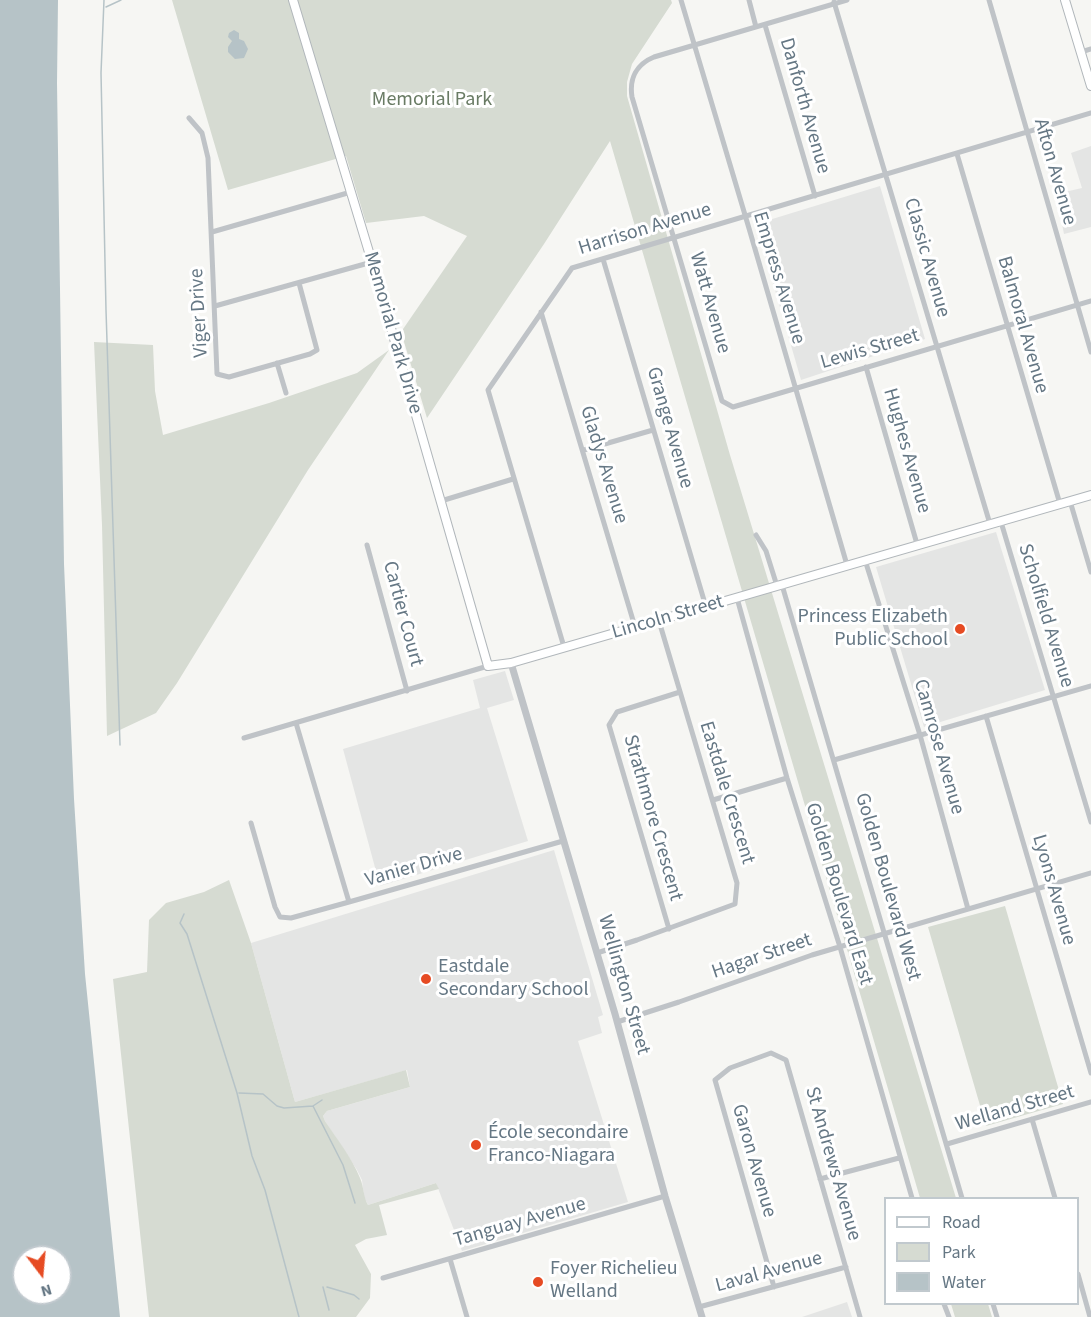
<!DOCTYPE html>
<meta charset="utf-8">
<style>
body{margin:0}
#map{position:relative;width:1091px;height:1317px;overflow:hidden;background:#f6f6f3;font-family:"Source Sans 3",sans-serif}
canvas{display:block}
.legend{position:absolute;left:884px;top:1197px;width:195px;height:108px;box-sizing:border-box;background:#fff;border:2px solid #c1c9ce;margin:0;padding:8px 10px;list-style:none;font-size:18px;color:#657784}
.legend li{display:flex;align-items:center;gap:12px;height:30px}
.legend b{width:30px;border:2px solid #c1c9ce}
.north{position:absolute;left:12px;top:1245px;width:60px;height:60px;box-sizing:border-box;background:#fff;border:2px solid #c1c9ce;border-radius:50%;rotate:164deg;font-size:16px;font-weight:700;line-height:24px;text-align:center;color:#657784}
.north::after{content:'';display:block;margin:auto;width:21px;height:27px;background:#e64b23;clip-path:polygon(50% 0,100% 100%,50% 72%,0 100%)}
</style>
<div id="map">
<canvas width="1091" height="1317"></canvas>
<ul class="legend">
<li><b style="height:8px;background:#fff"></b>Road</li>
<li><b style="height:16px;background:#d6dbd2"></b>Park</li>
<li><b style="height:16px;background:#b6c3c7"></b>Water</li>
</ul>
<div class="north">N</div>
</div>
<script>
const ctx = document.querySelector('canvas').getContext('2d');
ctx.lineJoin = 'round';
function fill(path, color) {
  ctx.fillStyle = color;
  ctx.fill(path, 'evenodd');
}
function trace(path, color, width, dash) {
  ctx.strokeStyle = color;
  ctx.lineWidth = width;
  ctx.lineCap = dash ? 'butt' : 'round';
  ctx.setLineDash(dash || []);
  ctx.stroke(path);
}
function label(font, color, halo, rows, align = 'center') {
  ctx.font = font + ' "Source Sans 3",sans-serif';
  ctx.lineWidth = 6;
  ctx.setLineDash([]);
  ctx.textBaseline = 'middle';
  ctx.strokeStyle = halo;
  ctx.fillStyle = color;
  for (const [text, x, y, turn = 0] of rows) {
    ctx.save();
    ctx.translate(x, y);
    ctx.rotate((+turn || 0) * Math.PI / 180);
    ctx.textAlign = isNaN(turn) ? turn : align;
    if (halo) ctx.strokeText(text, 0, 0);
    ctx.fillText(text, 0, 0);
    ctx.restore();
  }
}
fill(new Path2D(`
 M1091,146V227L1064,234L1056,194L1082,188L1071,153Z
 M880,186L925,339L801,380L756,224Z
 M996,532L1045,690L924,727L876,567Z
 M505,671L514,700L487,708L528,841L380,886L343,749L480,708L473,680Z
 M554,850L603,1015L598,1017L602,1033L578,1041L628,1202L462,1251L436,1183L368,1205L364,1197L362,1180L357,1170L325,1121L323,1116L327,1111L410,1087L407,1070L295,1102L251,943Z
 M847,1302L852,1317H802Z`), '#e4e5e4');
fill(new Path2D(`
 M172,0H671L672,3L632,64L627,82V96L730,455L956,1198H920L610,141L544,244L427,418L401,332L467,236L424,216L366,223L346,156L228,190Z
 M94,342L153,345L155,391L163,435L269,403L357,373L389,350L308,470L177,683L156,713L107,736L102,525Z
 M229,880L251,943L295,1102L406,1070L410,1087L327,1111L323,1116L325,1121C337,1139 352,1158 360,1178C364,1187 363,1196 368,1205L436,1183L439,1189L379,1205L387,1235L366,1239L355,1245L371,1274L370,1298L356,1317H149L113,979L147,972L149,920L166,903L204,892Z
 M1005,906L1063,1104L986,1126L928,927Z
 M951,1304H988L992,1317H955Z`), '#d6dbd2');
fill(new Path2D(`
 M0,0H58L57,83L64,564L74,799L85,974L120,1317H0ZM24,1257H60V1293H24Z
 M234,30L239,33V39L244,41L248,49L244,58L235,59L228,52V47L232,41L228,37L229,33Z`), '#b6c3c7');
trace(new Path2D(`
 M104,0L101,73L106,310L120,745
 M106,7L121,0
 M184,914L180,923L187,934L237,1093L252,1156L265,1190L299,1317
 M239,1093L263,1094L277,1106L284,1108L313,1106L322,1100
 M313,1106L343,1165L355,1203
 M323,1287L329,1310
 M327,1287L354,1295L359,1299`), '#b6c3c7', 1.5);
const secondary = new Path2D(`
 M293,0L372,262L488,666L511,663L1091,495
 M1065,0L1091,86`);
trace(secondary, '#b1b7bb', 10);
trace(new Path2D(`
 M681,0C738,188 792,376 847,565
 M749,0L756,27
 M847,0L654,57C637,64 629,78 632,97L722,401L733,407L1091,301
 M989,0L1091,352
 M834,2L990,524
 M765,25L815,196
 M1081,52L1091,49
 M189,118L202,133L208,158L217,374L229,377L310,354L317,350L299,283
 M957,154L1060,504
 M212,232L351,192
 M603,259L706,607
 M215,306L372,262
 M541,312L635,627
 M277,363L286,393
 M866,367L917,544
 M584,450L653,430
 M441,501L513,479
 M1070,501L1091,572
 M1001,522L1091,822
 M756,535L766,551L777,586
 M367,545L407,691
 M865,560L920,735L968,909
 M782,585L962,1198
 M737,598L787,778L840,947L912,1198
 M564,647L488,390L572,268L1091,113
 M986,716L1091,1073
 M296,723L349,902L563,841
 M244,738L488,666
 M834,760L1091,686
 M713,800L787,778
 M251,823L275,907L280,917L291,918L349,902
 M669,929L609,725L617,712L680,692
 M597,953L637,940L735,904L737,883L659,621
 M617,1022L679,1002L812,955L1091,873
 M1032,1119L1055,1198
 M947,1144L1091,1102
 M820,1179L899,1158
 M450,1259L467,1317
 M1078,1274L1090,1317
 M383,1278L665,1196
 M774,1287L715,1080L730,1068L771,1053L786,1060L860,1317
 M944,1304L949,1317
 M993,1304L997,1317
 M699,1307L846,1267`), '#bfc3c7', 5);
trace(new Path2D(`
 M511,663L615,1014L665,1196L702,1317`), '#bfc3c7', 7);
trace(secondary, '#fff', 8);
for (const [x, y, r, color] of [
 [960,629,6,"#e64b23"],
 [426,979,6,"#e64b23"],
 [476,1145,6,"#e64b23"],
 [538,1282,6,"#e64b23"]
]) {
  const dot = new Path2D();
  dot.arc(x, y, r, 0, 2 * Math.PI);
  ctx.fillStyle = color;
  ctx.fill(dot);
  trace(dot, '#fff', 2);
}
label('20px', '#697b64', '#fff', [
 ["Memorial Park",432,101]
]);
label('20px', '#657784', '#fff', [
 ["Danforth Avenue",804,106,74],
 ["Afton Avenue",1054,172,74],
 ["Harrison Avenue",645,230,-17],
 ["Classic Avenue",926,258,74],
 ["Empress Avenue",778,278,73],
 ["Watt Avenue",709,303,74],
 ["Viger Drive",200,313,-93],
 ["Balmoral Avenue",1022,325,74],
 ["Memorial Park Drive",392,333,74],
 ["Lewis Street",870,350,-16],
 ["Grange Avenue",669,428,74],
 ["Hughes Avenue",906,451,74],
 ["Gladys Avenue",603,465,73],
 ["Cartier Court",402,614,75],
 ["Scholfield Avenue",1045,616,73],
 ["Lincoln Street",668,618,-16],
 ["Camrose Avenue",938,747,74],
 ["Eastdale Crescent",726,793,73],
 ["Strathmore Crescent",652,818,74],
 ["Vanier Drive",414,868,-16],
 ["Golden Boulevard West",887,887,74],
 ["Lyons Avenue",1053,890,74],
 ["Golden Boulevard East",838,894,73],
 ["Hagar Street",762,957,-19],
 ["Wellington Street",623,985,74],
 ["Welland Street",1015,1109,-16],
 ["Garon Avenue",753,1161,74],
 ["St Andrews Avenue",832,1164,74],
 ["Tanguay Avenue",520,1223,-16],
 ["Laval Avenue",769,1273,-15]
]);
label('20px', '#657784', '#fff', [
 ["Princess Elizabeth",948,618,"right"],
 ["Public School",948,641,"right"],
 ["Eastdale",438,968],
 ["Secondary School",438,991],
 ["École secondaire",488,1134],
 ["Franco-Niagara",488,1157],
 ["Foyer Richelieu",550,1270],
 ["Welland",550,1293]
], 'left');
</script>
